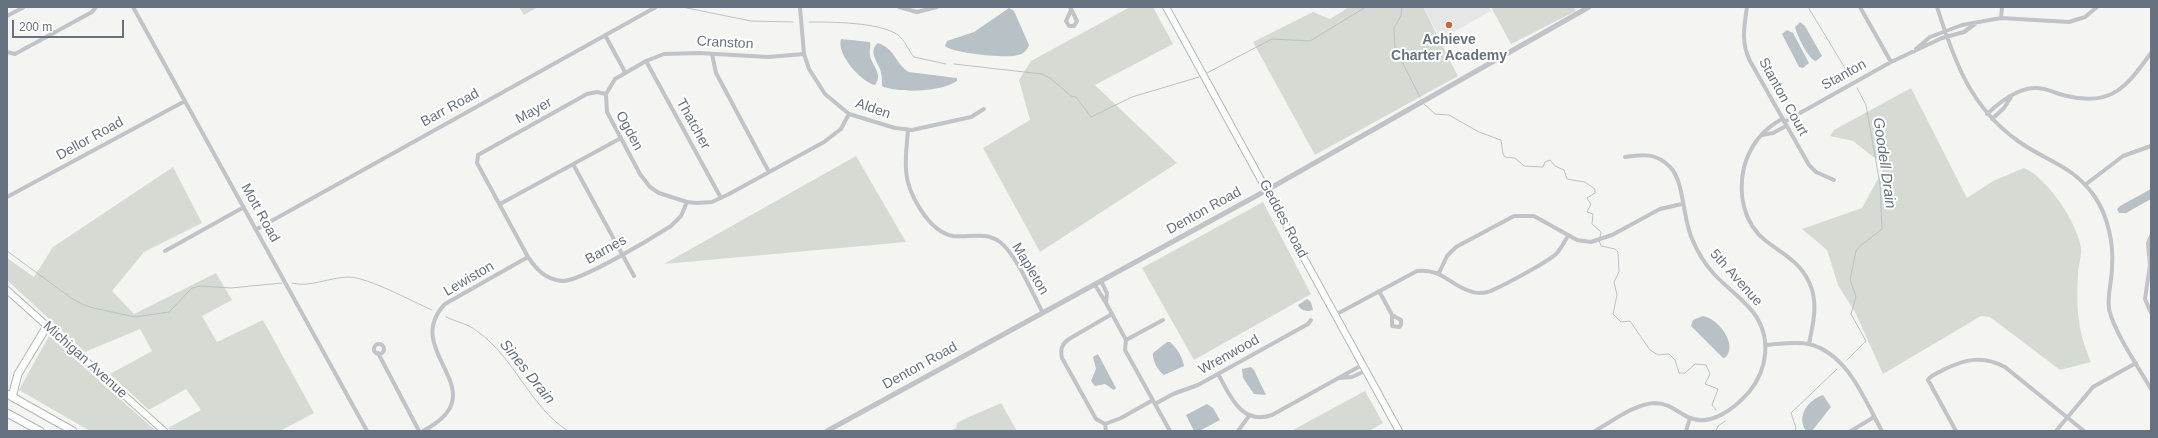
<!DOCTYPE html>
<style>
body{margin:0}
#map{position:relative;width:2158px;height:438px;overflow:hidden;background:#f4f5f1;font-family:Helvetica,sans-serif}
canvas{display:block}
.frame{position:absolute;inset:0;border:8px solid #667280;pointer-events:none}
.scale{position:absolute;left:12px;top:20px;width:112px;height:18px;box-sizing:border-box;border:2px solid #667280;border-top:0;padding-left:5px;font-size:12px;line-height:14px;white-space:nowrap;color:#667280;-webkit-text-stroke:3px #fff;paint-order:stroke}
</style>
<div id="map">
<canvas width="2158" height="438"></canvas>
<div class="frame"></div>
<div class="scale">200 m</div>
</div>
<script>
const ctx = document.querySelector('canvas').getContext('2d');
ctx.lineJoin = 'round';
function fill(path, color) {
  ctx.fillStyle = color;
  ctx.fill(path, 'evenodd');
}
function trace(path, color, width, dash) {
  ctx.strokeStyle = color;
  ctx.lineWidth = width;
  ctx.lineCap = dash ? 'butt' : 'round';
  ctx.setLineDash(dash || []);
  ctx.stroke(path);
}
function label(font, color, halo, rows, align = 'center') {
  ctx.font = font + ' Helvetica,sans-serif';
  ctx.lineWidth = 4;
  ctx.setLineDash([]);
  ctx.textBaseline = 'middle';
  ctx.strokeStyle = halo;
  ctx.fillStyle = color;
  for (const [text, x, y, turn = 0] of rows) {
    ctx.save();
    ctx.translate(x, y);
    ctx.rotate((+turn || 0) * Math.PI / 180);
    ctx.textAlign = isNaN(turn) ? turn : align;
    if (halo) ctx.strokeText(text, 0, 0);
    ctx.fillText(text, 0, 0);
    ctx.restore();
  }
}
fill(new Path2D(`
 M1423,7H1489L1491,11L1441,39Z`), '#e5e6e5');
fill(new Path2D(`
 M519,7H538L524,15Z
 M1130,7H1153L1173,44L1095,85L1177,163L1040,252L983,148L1030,120L1019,80L1031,61Z
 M1349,7H1423L1458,76L1315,155L1253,42L1313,12L1330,19Z
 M1491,7H1573L1576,11L1511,44Z
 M1911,88L1967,198L1993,181L2024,168C2047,177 2078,224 2081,248C2082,256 2078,266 2078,275C2076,308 2078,332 2091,362L2060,370L1990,317L1981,316L1883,374L1856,314L1838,285L1827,250L1802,229L1862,208L1885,166L1853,141L1830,136L1834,130Z
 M856,156L906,242L664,264Z
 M173,167L202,223L144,252L112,291L134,314L216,273L232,300L202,316L217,342L263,320L314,413L280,431H171L168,428L201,410L186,389L149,410L110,374L152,351L140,329L85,352L7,280V258L34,277L53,247Z
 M1263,202L1311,294L1194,360L1142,268Z
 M49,336L156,431H90L19,390Z
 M1365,391L1383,423L1369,431H1291Z
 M1001,403L1017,431H950L956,428L957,423C971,415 986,410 1001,403Z`), '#d5dbd3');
fill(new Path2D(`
 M1009,8L1014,11L1029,45C1027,50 1024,54 1018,55C1008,59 952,53 945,46L947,41L974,32Z
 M1800,22L1805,26L1822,56L1816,61C1808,59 1797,35 1795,27Z
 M1787,30L1793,33L1809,63L1803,68L1799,67L1782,34Z
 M841,39L870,42C871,46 869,50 870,55C871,65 884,74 875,85C861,82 836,54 841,39Z
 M878,43C896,49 895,64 909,72L957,78V81C941,92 902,93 884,87L882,86C882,80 882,75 880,69C877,61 868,51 878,43Z
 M2151,189V199L2126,213H2119L2117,209L2120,206Z
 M1307,299L1311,302L1313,310C1307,312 1301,311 1298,305Z
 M1703,316C1717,318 1738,343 1726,357L1723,358L1691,326L1693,320Z
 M1167,342H1170C1177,348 1183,358 1184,366L1164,375C1158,371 1152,360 1153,353Z
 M1098,354L1116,388L1114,390L1105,384L1095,386L1091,381L1096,369L1093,357Z
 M1251,367L1254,370L1266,395L1254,394L1243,378L1242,369Z
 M1823,395L1831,407L1812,431H1806C1796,416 1808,400 1823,395Z
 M1207,404L1213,408L1220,420L1201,430L1194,431L1186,415Z`), '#b8c2c6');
trace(new Path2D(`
 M682,7L751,21L793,22
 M1402,7L1401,16L1394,28L1395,48L1420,97
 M1808,7L1851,78
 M809,22C831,22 880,22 898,35C905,40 908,50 914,57L946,64
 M954,64L1042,74L1050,78L1071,96L1076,97L1091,117L1132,97L1199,77
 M1207,73L1272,39L1310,41L1366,7
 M1424,104L1435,114L1449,115L1479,132L1501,140L1503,154L1505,157L1515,158L1524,166L1543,167L1545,162L1550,160L1555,166L1564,170L1567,179L1585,182L1595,189V193L1587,198L1591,204L1587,212L1593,214L1592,224L1601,232L1600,237
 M1599,240L1601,246L1615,249L1618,252L1619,272L1614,282L1617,295L1613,314L1621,322L1630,321L1650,350L1658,355L1669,354L1675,360L1679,373H1685L1695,364L1706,365L1710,374L1705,384L1718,389L1712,405L1716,410
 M7,251L74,300L89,307L135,317L169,312L192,288L200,286L231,288L282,283
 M292,283C310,288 330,277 349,277C370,278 411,301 432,310
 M446,317C457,322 468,324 477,331C515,358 530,407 568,431
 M1847,360L1866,341L1851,314L1856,296L1850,280L1856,251L1860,246L1882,229L1880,184L1866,105L1857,88
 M1716,431L1718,426L1725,421
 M1795,431L1796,428L1791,413L1837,369`), '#b8c2c6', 1);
const secondary = new Path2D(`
 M1166,7L1399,431`);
const primary = new Path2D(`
 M7,290L164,431`);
const trunk = new Path2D(`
 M7,394L73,431
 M12,397L18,374L47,326
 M7,413L40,431`);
trace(secondary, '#b3b7bb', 8);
trace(primary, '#b2b5b9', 8);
trace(trunk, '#b3b6b9', 9);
trace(new Path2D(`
 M133,7L367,431
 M800,7L804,54L809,69L825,94L849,114L895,128L912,130L971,117L984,109
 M899,7L917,12L937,7
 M1070,7L1077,21L1074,26H1069L1066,21L1071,10
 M1747,7C1744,27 1741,43 1750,61L1809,165L1816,172L1834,180
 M1860,7L1891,62
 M1937,7C1954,60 1970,107 2018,141C2047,162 2073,165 2095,197C2108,216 2114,245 2112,267C2112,282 2107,294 2109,309C2114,332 2139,368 2151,389
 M7,16L24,7
 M2001,18L2002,7
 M605,35L625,72
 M1916,49L1930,37L1962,25L2001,18L2069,22L2085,17L2097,7
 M7,52L15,54L92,12L96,7
 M712,54L716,73L769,172
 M804,54L768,57L699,53L664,54L646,61L615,79L606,94L607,112L640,174L650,187L659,193L687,202L697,203L712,202L729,194L824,142L841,129L849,114
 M646,61L721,198
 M606,94L597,92L587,94L478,155L477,163L528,257C537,270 545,279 562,281C580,282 652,238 671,226L681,216L687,202
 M1987,114C2000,102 2016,89 2034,88C2046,87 2056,94 2067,96C2112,107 2127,86 2151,53
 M1782,119C1763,129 1750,146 1744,167C1738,194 1743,223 1766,241C1783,254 1800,262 1809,282C1819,303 1813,323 1809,344
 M1992,119L2004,108L2011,97
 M1784,122L1891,62L1942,38L1964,32L1978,22
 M908,130C907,143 905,157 906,170C907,193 929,232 953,236C970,238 985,231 1000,242C1016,254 1033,295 1043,313
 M1762,135L1773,133L1786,126
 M573,164L634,276
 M2085,185L2123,156L2151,146
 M7,197L185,101
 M500,204L621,138
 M257,229L656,7
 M2151,236L2148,243L2150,265L2145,299L2151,313
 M165,251L244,207
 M1439,273L1447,256L1456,247L1514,216H1534L1577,240L1591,242L1612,235L1660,209L1682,204
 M1095,285L1106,303L1107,293L1101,281
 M1379,291L1392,315L1401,320V325L1399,327L1392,326V315
 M1106,303L1126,340
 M1335,315L1417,271C1443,268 1451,287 1473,292C1478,294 1483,293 1488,292C1501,287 1546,263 1556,254C1561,249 1564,242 1568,236
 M1163,320L1126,340L1125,350L1170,431
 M374 349a5 5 0 1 1 10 0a5 5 0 1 1-10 0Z
 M1765,345C1780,344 1794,341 1809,344C1848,354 1864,399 1882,431
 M378,353L419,431
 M1218,374C1230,395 1241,426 1272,415L1362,365
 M1340,378L1352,377L1365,371
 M1155,404L1173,394L1198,385L1308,324L1311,320
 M1105,424L1121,418L1153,400
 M423,431C500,391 399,352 445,304L528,257
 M1106,431L1105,424L1096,419L1062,358C1060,349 1062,344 1069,339L1112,314
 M1238,431L1249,416
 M1595,431C1613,421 1634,404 1655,403C1669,403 1677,412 1688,417C1710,428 1735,408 1749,392C1768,369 1772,337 1753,312C1742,298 1726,287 1714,274C1705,264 1698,253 1693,241C1682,219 1685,182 1670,167C1657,153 1643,154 1625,157
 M1686,431L1690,418
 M1851,431L1874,417
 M1956,431L1928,380C1931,375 1938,373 1943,370C1965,359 1983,355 2005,367L2084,431
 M2056,431L2093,387L2136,363`), '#c0c3c7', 4);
trace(new Path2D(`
 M827,431L1267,190L1589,7`), '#c0c3c7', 5);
trace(secondary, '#fff', 6);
trace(primary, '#fff', 6);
trace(trunk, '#fff', 7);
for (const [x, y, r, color] of [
 [1449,25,4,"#d46331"]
]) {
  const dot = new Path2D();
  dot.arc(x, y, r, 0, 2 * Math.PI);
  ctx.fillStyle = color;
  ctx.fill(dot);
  trace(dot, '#fff', 1.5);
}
label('bold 14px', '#667280', '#fff', [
 ["Achieve",1449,40],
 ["Charter Academy",1449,56]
]);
label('14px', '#667280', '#fff', [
 ["Cranston",725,43,3],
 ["Stanton",1844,75,-29],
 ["Stanton Court",1783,97,61],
 ["Barr Road",450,108,-29],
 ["Alden",873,109,19],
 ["Mayer",534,111,-29],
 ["Thatcher",693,124,61],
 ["Ogden",629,131,62],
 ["Dellor Road",90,139,-29],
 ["Denton Road",1204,211,-29],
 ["Mott Road",260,213,61],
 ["Geddes Road",1283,219,62],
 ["Barnes",606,250,-29],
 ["Mapleton",1030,269,59],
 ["5th Avenue",1736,278,48],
 ["Lewiston",469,279,-30],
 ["Wrenwood",1229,355,-29],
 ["Michigan Avenue",85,360,42],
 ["Denton Road",920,366,-29]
]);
label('italic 15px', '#62737d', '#fff', [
 ["Goodell Drain",1884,163,82],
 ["Sines Drain",527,372,51]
]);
</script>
